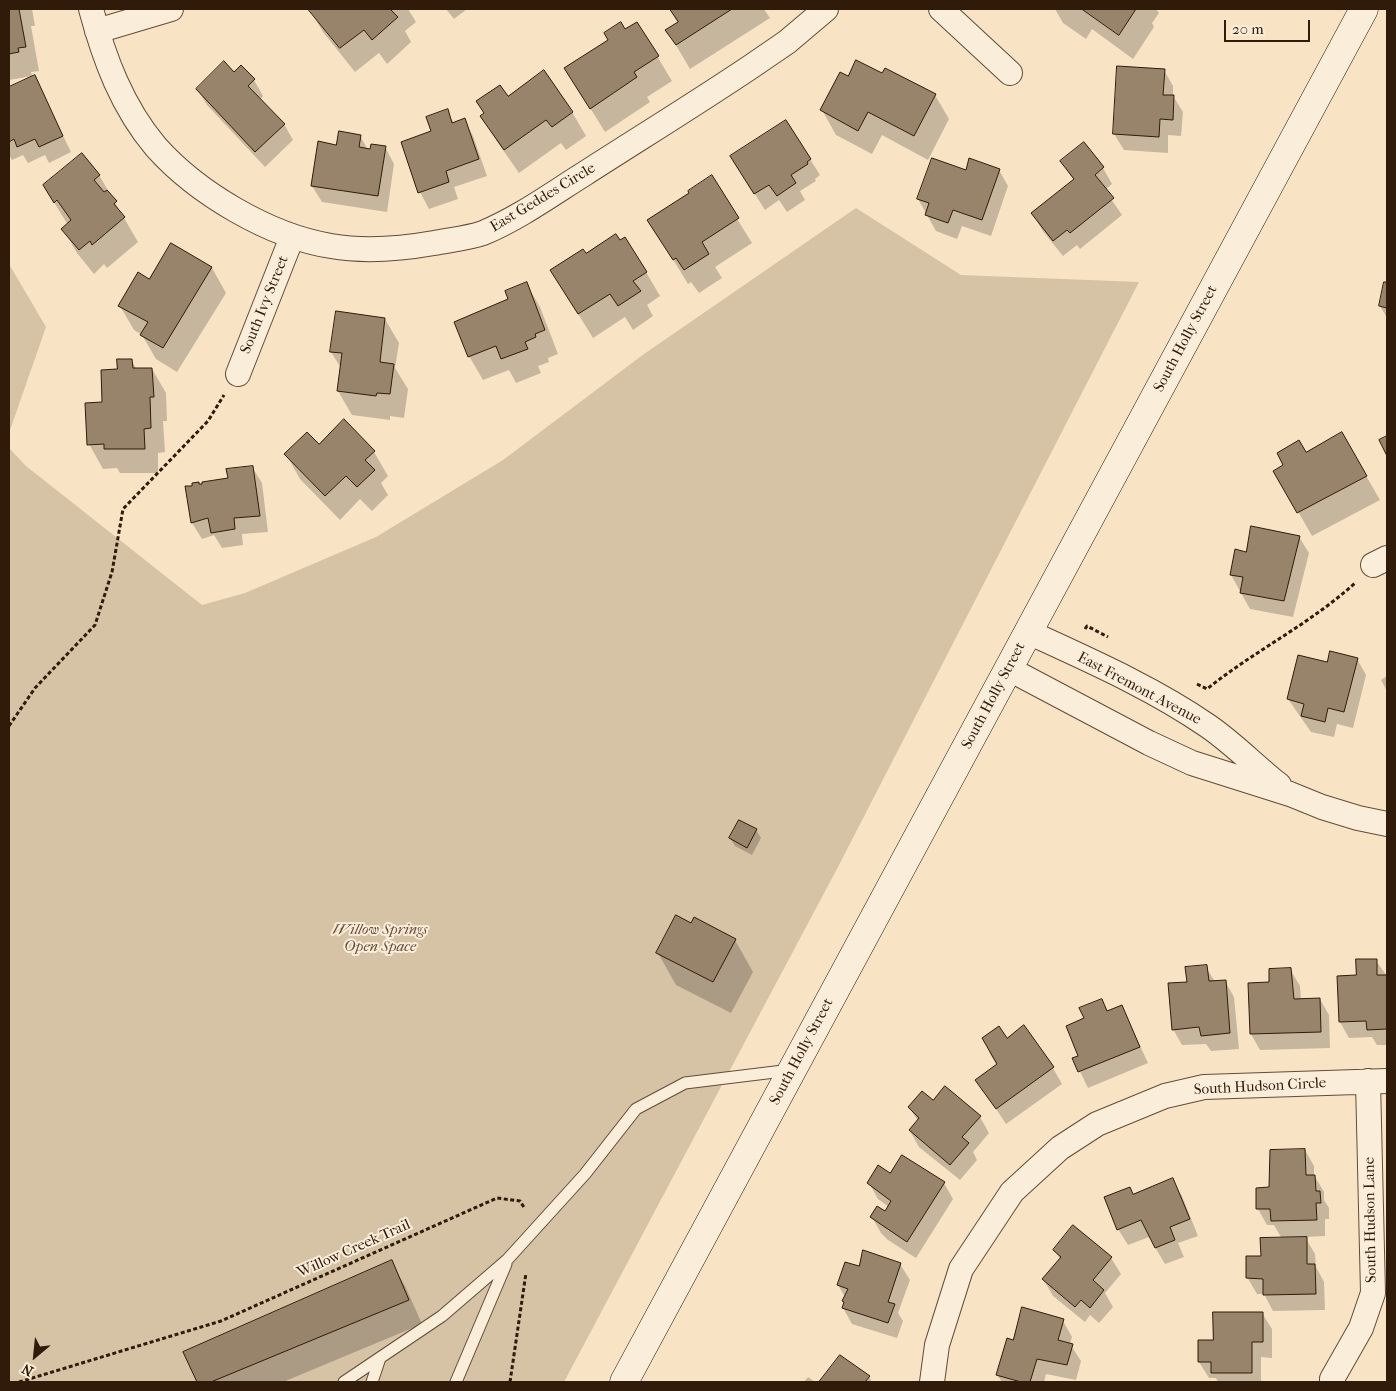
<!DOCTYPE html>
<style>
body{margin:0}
#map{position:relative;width:1396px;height:1391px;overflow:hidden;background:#f8e4c5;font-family:"IM FELL French Canon",serif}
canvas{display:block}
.frame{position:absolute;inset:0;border:10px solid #301a09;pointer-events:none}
.north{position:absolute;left:10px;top:1331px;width:50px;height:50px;-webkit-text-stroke:4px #faedd9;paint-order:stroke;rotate:208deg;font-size:14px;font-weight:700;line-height:20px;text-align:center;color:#301a09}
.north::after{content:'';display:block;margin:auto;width:18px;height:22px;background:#301a09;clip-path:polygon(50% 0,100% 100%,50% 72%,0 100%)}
.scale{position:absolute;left:1224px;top:20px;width:86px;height:22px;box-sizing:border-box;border:2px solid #301a09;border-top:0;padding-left:6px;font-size:15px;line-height:18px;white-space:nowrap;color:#301a09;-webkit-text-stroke:4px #faedd9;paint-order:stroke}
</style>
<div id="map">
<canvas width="1396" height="1391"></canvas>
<div class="frame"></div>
<div class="north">N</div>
<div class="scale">20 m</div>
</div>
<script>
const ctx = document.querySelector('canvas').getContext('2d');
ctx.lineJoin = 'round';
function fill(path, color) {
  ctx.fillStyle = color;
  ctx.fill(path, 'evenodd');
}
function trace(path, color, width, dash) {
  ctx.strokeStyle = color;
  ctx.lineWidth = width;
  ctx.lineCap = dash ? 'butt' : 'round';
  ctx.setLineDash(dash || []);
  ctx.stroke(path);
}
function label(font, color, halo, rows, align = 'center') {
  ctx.font = font + ' "IM FELL French Canon",serif';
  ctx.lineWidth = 4;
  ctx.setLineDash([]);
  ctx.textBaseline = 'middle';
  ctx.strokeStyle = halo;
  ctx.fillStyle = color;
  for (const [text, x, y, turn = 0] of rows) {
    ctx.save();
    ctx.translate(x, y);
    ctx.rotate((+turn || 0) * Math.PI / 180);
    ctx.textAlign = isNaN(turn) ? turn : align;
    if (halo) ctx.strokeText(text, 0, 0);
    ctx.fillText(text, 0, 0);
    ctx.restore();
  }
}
fill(new Path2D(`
 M856,208L961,275L1139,282L839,865L564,1382H9V448L26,466L202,605L245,593L376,537L503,460L644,354Z
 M9,264L46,327L9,433Z`), '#d6c2a5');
fill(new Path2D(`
 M9,9H32L35,26H31L39,71L31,72L32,76L9,80Z
 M309,9H408L416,22L405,31L411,42L387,64L379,53L355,72L323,32Z
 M446,9H467L454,19Z
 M669,9H764L770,18L690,69L667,30L678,23Z
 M1055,9H1156L1159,13L1152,23L1154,27L1133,59L1092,29L1086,39L1063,23Z
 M637,23L672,81L647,97L650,102L605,132L566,69Z
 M241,67L254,80L263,96L260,100L284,124L293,140L265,167L207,105L197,89L234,73Z
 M1118,68L1164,70L1173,86V96L1183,112L1181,136L1168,135V153L1124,150L1114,134Z
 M883,75L935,95L949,119L928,160L882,135L872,154L836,135L822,110L848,77Z
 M34,76L71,152L49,163L45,155L28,163L23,155L12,160L9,155V88Z
 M507,98L572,112L586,136L566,150L561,143L519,173L496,140L482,116L485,114L477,102Z
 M447,111L454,123L464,120L473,136L487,176L454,187L458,199L429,209L420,192L402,143L432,132Z
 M360,136L368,150L385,147L394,164L387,212L322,202L312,186L338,146Z
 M1084,144L1103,168L1112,184L1105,190L1122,215L1080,249L1077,245L1063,256L1042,230L1033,214L1074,181L1062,162Z
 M810,159L820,175L815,179L816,181L800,191L805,200L787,212L779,200L765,210L741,172Z
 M999,170L1008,186L991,236L962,226L957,239L936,231L918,199L966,171Z
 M99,175L138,242L107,268L104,264L94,274L77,253L63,229L68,225L44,186Z
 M711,177L752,243L715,267L722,278L699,293L691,282L688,284L649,220L691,194Z
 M171,244L212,268L226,293L177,372L156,359L142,335L134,330L120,306L149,281Z
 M586,255L646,272L660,296L647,305L653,316L633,330L625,317L593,338L551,270Z
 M526,283L540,307L558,354L548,358L549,362L538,366L541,373L516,383L509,370L483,380L469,356L509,300Z
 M1385,283H1387V318L1380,306Z
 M385,319L399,343L395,368L408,389L404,418L390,416V420L352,415L338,391L341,368L331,352Z
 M131,360L137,370L152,369L166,393L167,421H163L165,452L158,453V473H120L117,468L103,469L89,444L118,371Z
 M1342,434L1380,500L1312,536L1275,471Z
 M319,445L374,452L388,476L381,483L388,495L372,511L360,499L340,520L300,479L286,454Z
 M252,467L262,483L268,532L242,534L243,545L222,548L214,535L202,539L192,523L200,485L229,479Z
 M1299,537L1309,553L1293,617L1250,609L1231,575L1247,553Z
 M1357,659L1366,675L1353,728L1337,724L1334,737L1311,732L1288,699L1328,663Z
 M1387,676V691L1381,680Z
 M756,830L761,838L752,855L735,846L730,838Z
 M692,924L735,940L753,972L731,1013L676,985L658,953Z
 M1376,961L1387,976V1045H1377L1372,1037L1349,1038L1340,1022L1358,976Z
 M1206,967L1215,982L1225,981L1234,997L1239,1049L1211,1051L1206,1044L1182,1045L1173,1029L1188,983Z
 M1290,969L1300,986L1301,1000L1320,999L1329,1015L1330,1048L1260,1050L1251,1034L1271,984Z
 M1101,1001L1108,1012L1122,1007L1148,1063L1088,1088L1074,1059L1080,1057L1085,1019Z
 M1007,1039L1053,1068L1062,1084L1006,1124L977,1080L997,1066L989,1052Z
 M934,1102L980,1117L989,1133L973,1152L977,1160L960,1180L919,1147L910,1131L918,1121L909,1107Z
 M1305,1150L1314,1166V1175L1324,1192V1200L1329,1208V1219H1325V1236L1305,1237L1315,1254L1316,1267L1324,1282L1325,1310L1273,1311L1264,1294H1257L1247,1277L1262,1257L1282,1239L1274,1225H1267L1258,1209L1257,1189H1271Z
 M891,1174L944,1183L953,1199L916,1258L888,1240L881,1233L872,1217L885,1212L889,1207L878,1199L869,1183Z
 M1172,1180L1182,1196L1198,1236L1178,1243L1184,1257L1165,1264L1149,1237L1128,1245L1118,1229L1133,1195Z
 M1054,1250L1111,1258L1121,1274L1105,1293L1113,1307L1099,1323L1090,1315L1085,1322L1053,1296L1043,1279L1060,1259Z
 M391,1262L405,1286L422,1324L283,1382H198L184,1353Z
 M900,1264L910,1280L898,1313L903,1321L897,1338L852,1324L843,1308L845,1297L838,1285L860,1267Z
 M1262,1313L1272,1329V1358L1261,1357V1382H1218L1216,1378H1209L1199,1362Z
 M1063,1321L1072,1337L1070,1344L1081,1361L1076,1380L1046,1374L1044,1382H1002L997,1375L1014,1341Z
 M840,1357L869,1377L872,1382H821Z
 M808,1377L815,1382H804Z`), '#0003');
const building = new Path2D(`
 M9,9H19L26,47L18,48L19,52L9,54Z
 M308,9H390L398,17L372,40L364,30L340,48Z
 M670,9H732L676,45L665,30L678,22Z
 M1082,9H1136L1119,35Z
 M621,22L625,29L637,22L659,56L634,72L637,77L590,109L564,68L608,40L604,33Z
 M856,60L882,73L885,68L936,94L914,136L868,112L858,131L820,110L840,72L848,76Z
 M224,61L234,72L241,65L255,79L248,86L285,124L255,152L196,89Z
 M1117,66L1165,69L1163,95H1174L1173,120L1160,119L1159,137L1113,134Z
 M544,70L573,112L552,127L546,120L504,150L480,116L484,113L476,101L500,85L508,96Z
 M35,75L63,136L39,147L35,139L17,147L14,139L9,142V87Z
 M448,109L452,123L465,118L479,159L446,171L449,182L418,193L401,142L431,131L426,117Z
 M786,120L811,159L807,162L808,164L791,175L796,183L777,196L769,185L754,194L730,156Z
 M339,131L361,135L359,147L370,149L371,144L386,146L378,196L311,186L318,141L336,145Z
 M1084,142L1104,167L1095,175L1114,198L1070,233L1067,230L1053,241L1031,213L1074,179L1060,161Z
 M82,153L100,175L94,180L104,192L107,190L117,201L114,204L125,217L92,245L90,241L79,250L61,229L71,220L57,200L54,203L43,185Z
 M932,158L966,170L969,158L1000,169L982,220L953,210L948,223L925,215L929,203L917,199Z
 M712,175L739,218L702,242L709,254L684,270L676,258L673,260L647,220L689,193L688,191Z
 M616,234L620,240L625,237L647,272L633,281L641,291L618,306L610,294L578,314L550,270L583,249L586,253Z
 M171,243L212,267L163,348L140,335L148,322L118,306L138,272L149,279Z
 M527,282L545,330L535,334L536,337L525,342L528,349L501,359L496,346L468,357L454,322L508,299L505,291Z
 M1384,282H1387V308L1379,306Z
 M336,311L385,318L380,362L394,364L390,394L377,393L376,396L337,391L342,353L330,352Z
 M117,359H132L133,368H152L154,397H150L151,428L144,429L145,449H104V444L87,445L85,403L102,402L101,370L117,369Z
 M344,419L375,451L365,460L375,470L357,487L346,476L325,496L284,454L307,432L319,444Z
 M1342,432L1367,476L1297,513L1273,471L1283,465L1277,453L1299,440L1306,452Z
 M1387,436V456L1379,440Z
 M253,466L260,516L234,518L235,529L211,533L208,518L191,523L185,486H192V483L199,482V484H202V482L228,478L226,469Z
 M1251,526L1300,536L1284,601L1240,593L1243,577L1230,575L1235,549L1246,552Z
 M1330,651L1358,658L1344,712L1328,708L1325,722L1301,716L1304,704L1287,699L1298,655L1327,662Z
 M739,820L757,829L747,848L729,838Z
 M676,915L691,923L694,917L736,939L713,982L656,953Z
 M1356,959H1377V975H1387V1029L1367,1030L1366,1021L1339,1022L1337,976L1356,975Z
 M1207,965L1209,981L1226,980L1230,1033L1201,1036L1199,1027L1172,1030L1168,983L1187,982L1185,967Z
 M1291,968L1294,999L1320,998L1321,1032L1250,1034L1248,983L1269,982V969Z
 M1102,999L1107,1011L1122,1005L1140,1047L1078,1072L1072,1058L1078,1056L1066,1026L1084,1018L1079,1008Z
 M1024,1025L1054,1067L996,1109L975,1080L997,1064L982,1038L999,1026L1007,1038Z
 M945,1086L981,1116L962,1137L969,1143L950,1165L909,1130L919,1118L908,1107L922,1091L933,1100Z
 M1305,1149L1306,1175H1315L1316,1191H1320L1321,1203H1316L1317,1220L1271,1221L1270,1209H1256V1188L1269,1187L1270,1150Z
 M902,1155L945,1182L907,1242L870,1217L877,1206L885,1211L891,1201L867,1183L878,1165L890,1173Z
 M1173,1178L1190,1219L1170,1227L1175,1240L1155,1248L1141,1220L1117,1230L1104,1197L1130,1187L1133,1194Z
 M1073,1225L1112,1257L1093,1280L1104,1290L1090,1308L1081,1300L1075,1307L1042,1279L1061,1257L1053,1250Z
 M1307,1237V1264H1315L1316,1294L1263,1295V1279L1246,1278V1256H1261L1260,1238Z
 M863,1250L901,1263L888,1302L895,1304L888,1323L842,1308L844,1302L842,1301L848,1289L837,1285L845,1262L859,1266Z
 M392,1260L409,1300L211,1382H197L183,1352Z
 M1022,1307L1064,1319L1058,1340L1073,1344L1067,1365L1037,1359L1030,1382H1021L996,1375L1007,1338L1013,1340Z
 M1213,1312H1263V1342H1252V1373H1211V1362H1198V1340H1213Z
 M840,1355L870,1376L865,1382H819Z`);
fill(building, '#98836b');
trace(building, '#301a09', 1);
const lane = new Path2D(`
 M344,1382L442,1316L507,1260L585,1174L636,1109L685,1083L791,1070
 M372,1382L380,1358
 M456,1382L506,1264`);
const street = new Path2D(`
 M91,9C104,58 122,107 156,147C197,193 269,236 331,246C365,252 400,249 434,243C450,240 469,238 483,233C519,218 552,194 584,174C640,138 697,103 752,66L787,42L826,9
 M941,9L1010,73
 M97,31L171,9
 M238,374L292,237
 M1373,565L1387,558
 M1028,632C1089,660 1153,688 1208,726C1234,744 1255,766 1279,785
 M1009,669L1149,743L1192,763L1290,794L1322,807L1358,818L1387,824
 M1332,1379L1361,1328L1373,1293L1368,1081
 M932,1382L937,1345L961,1269L1012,1192L1060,1148L1097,1124L1165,1096L1204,1087L1387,1081`);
const secondary = new Path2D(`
 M624,1382L1364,9`);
trace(lane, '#624c38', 13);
trace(street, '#624c38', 26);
trace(secondary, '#301a09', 29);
trace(new Path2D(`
 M1085,629L1087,626L1108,637
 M1197,684L1207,689C1254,651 1310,624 1355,583
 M9,726L35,688L95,625L112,572L123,509L208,421L224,395
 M19,1382L221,1321L497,1198L520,1201L525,1209
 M510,1382L526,1273`), '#301a09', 3, [4, 2.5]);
trace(lane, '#faedd9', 11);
trace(street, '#faedd9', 24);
trace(secondary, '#faedd9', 28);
label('15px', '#301a09', '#faedd9', [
 ["East Geddes Circle",543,198,-31],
 ["South Ivy Street",265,305,-68],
 ["South Holly Street",1186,339,-62],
 ["East Fremont Avenue",1139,689,28],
 ["South Holly Street",994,696,-62],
 ["South Holly Street",802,1052,-62],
 ["South Hudson Circle",1260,1087,-3],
 ["South Hudson Lane",1371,1220,-91],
 ["Willow Creek Trail",354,1249,-24]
]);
label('italic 15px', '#624c38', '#faedd9', [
 ["Willow Springs",380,930],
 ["Open Space",380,947]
]);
</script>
